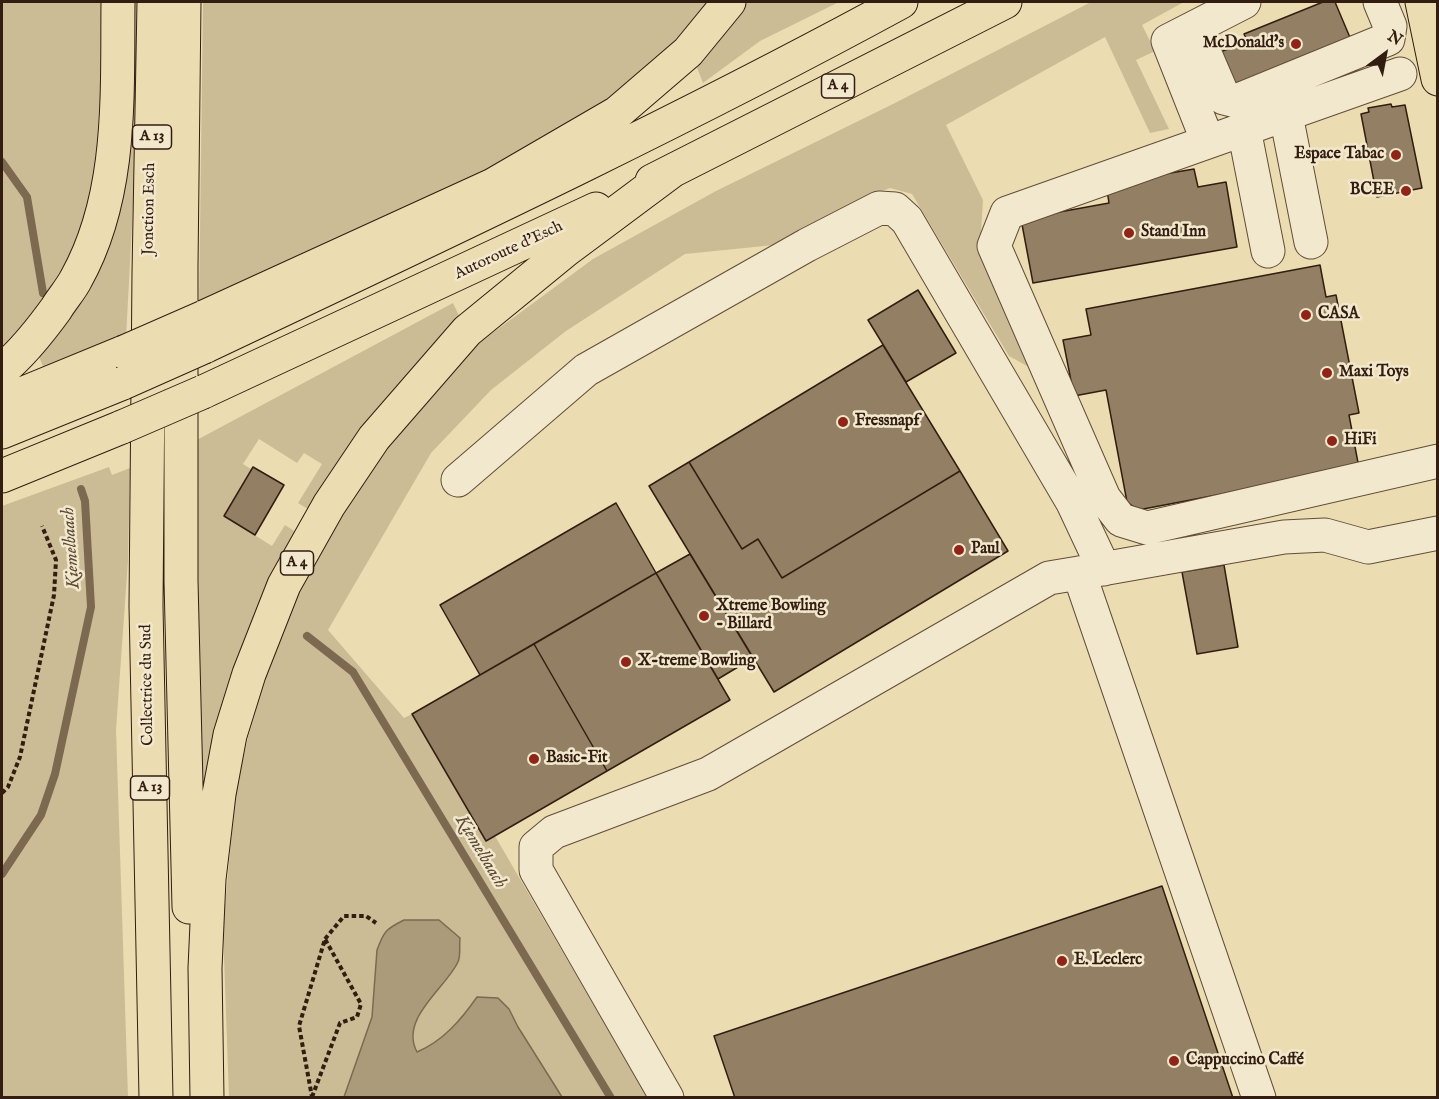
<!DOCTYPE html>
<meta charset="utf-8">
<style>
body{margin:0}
#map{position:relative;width:1439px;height:1099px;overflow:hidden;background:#ebdcb2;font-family:"IM FELL English",serif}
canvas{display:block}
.frame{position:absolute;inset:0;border:3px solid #331d10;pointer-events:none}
.north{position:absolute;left:1355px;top:24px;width:60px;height:60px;-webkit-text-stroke:4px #f2e8cd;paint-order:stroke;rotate:32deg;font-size:16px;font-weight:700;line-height:24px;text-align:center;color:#331d10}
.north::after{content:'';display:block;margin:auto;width:21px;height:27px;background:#331d10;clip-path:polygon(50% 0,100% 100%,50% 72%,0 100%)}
</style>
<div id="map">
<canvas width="1439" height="1099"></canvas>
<div class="frame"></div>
<div class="north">N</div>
</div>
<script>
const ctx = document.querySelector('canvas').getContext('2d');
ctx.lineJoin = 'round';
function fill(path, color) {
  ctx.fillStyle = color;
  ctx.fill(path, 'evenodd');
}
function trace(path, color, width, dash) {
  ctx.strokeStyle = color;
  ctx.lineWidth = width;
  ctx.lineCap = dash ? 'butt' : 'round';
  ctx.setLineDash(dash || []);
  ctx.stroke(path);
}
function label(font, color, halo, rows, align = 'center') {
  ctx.font = font + ' "IM FELL English",serif';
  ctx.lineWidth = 5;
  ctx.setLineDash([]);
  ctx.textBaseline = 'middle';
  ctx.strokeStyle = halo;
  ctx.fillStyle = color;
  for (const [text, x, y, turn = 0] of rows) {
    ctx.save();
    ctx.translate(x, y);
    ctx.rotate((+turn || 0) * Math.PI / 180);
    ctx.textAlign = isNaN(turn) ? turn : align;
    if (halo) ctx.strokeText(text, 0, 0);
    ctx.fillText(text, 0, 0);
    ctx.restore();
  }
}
fill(new Path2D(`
 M2,2H102L101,82L96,163L82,226L62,272L34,314L2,349Z
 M129,2H137L135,168L126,338L45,371L37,352L85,284Z
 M203,2H710L685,39L614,100L490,172L199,309Z
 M742,2H839L760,41L703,83L694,60Z
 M1091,2H1184L1142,25L1155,51L1136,60L1169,129L1150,133L1105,37L946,125L983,200L980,248L1036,371L1009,356L912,194L890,188L874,194L784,244L685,254L566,331L491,390L431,453L328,630L404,718L412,714L486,841L495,836L647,1097H562L518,1027L509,1009L477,997C459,1021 445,1039 417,1052L412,1044L414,1022L381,940L377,950L372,1017L344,1097L229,1098L223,929L235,795L248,737L265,679L297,594L344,511L387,445L479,343L593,259L716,191L895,103Z
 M453,303L462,322L311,511L298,503L322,464L304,453L297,463L259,439L243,464L251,469L224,516L272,546L285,525L299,534L209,795H199L193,442Z
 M109,467L112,475L130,468L128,560L116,730L128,1097H2V506Z`), '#ccbc96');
const water = new Path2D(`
 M404,920H439L460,938C459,945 461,956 458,962C445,989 399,1019 417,1052C443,1041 461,1020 477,997L498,998L509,1009L518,1027L562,1097H344L372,1017L377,950C384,931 386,929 404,920Z`);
fill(water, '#ac9b7b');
trace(water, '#7c6950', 1.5);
trace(new Path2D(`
 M2,162L27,197L43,293
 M307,636L353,672L611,1098
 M2,874L41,815L55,774L91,607L85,501L81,489`), '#7c6950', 8);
const building = new Path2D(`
 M1323,2H1335L1354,47L1233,90L1218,53L1247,41L1244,34Z
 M1391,104L1392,107L1405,105L1422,188L1377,197L1361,114L1369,112L1368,108Z
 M1194,169L1198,187L1226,182L1237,247L1033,283L1021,219L1109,203L1106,184Z
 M1320,265L1326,297L1336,295L1359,413L1349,415L1359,468L1138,510L1127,502L1106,390L1074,396L1063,340L1091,335L1086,309Z
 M918,290L956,353L906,382L868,320Z
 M883,345L960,471L782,578L758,539L742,549L689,462Z
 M689,462L742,549L758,539L782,578L960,471L1008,551L774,692L649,486Z
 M253,467L284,485L255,535L224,516Z
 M616,503L656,573L480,675L440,605Z
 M690,554L753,658L718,679L656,573Z
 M1224,565L1238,647L1197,654L1182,572Z
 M656,573L730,700L607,771L534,644Z
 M534,644L607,771L486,841L412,714Z
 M1162,886L1233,1098H735L714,1036Z`);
fill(building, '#938064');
trace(building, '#331d10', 1.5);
const minor = new Path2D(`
 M1194,28L1224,98L1236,101L1388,39L1390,26L1380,2
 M1400,74L1007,213L994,246L1104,498L1121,520L1147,528L1438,461
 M1286,115L1311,242
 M1244,129L1268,251
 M1208,142L1168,41L1244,2
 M458,480L586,370L807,245L879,208L895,209L907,220L1073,503L1104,569
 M667,1098L536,870V847L554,832L708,774L1049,578L1079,573
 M1259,1098L1079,573L1284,537L1325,535L1368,547L1438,533`);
const major = new Path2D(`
 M1422,2L1438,79`);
const highway = new Path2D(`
 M154,2L149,273L146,606L156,1098
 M184,2L181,266V581L189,907
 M652,181L1005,2
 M204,317L493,185L617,113L688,52L729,2
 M204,347C438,236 673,126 901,2
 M2,370C23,353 40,331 56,309C62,299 71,289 76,279C123,195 117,94 118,2
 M203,392L596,209
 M2,402L124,352
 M2,432L123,383
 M2,476L122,427
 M207,1098L205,968L209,879L219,794L230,735L249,674L284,585L329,505L374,438L467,331L566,250L672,171`);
trace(minor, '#614d38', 35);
trace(major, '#331d10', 35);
trace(highway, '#331d10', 35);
trace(new Path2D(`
 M2,793L8,787L20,757L54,595L56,560L42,526
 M325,939L344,916H366L376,923
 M312,1097L340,1023L357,1017L361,1004L325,939L299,1026L312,1097V1098`), '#331d10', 4, [4.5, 3]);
trace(minor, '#f2e8cd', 33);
trace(major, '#ebdcb2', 33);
trace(highway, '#ebdcb2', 33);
const highwayBridge = new Path2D(`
 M124,352L204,317
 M123,383L204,347
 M122,427L203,392`);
trace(highwayBridge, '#331d10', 35, []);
trace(highwayBridge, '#ebdcb2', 33);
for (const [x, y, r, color] of [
 [1296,44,6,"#8f2418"],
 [1396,155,6,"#8f2418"],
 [1406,191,6,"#8f2418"],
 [1129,233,6,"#8f2418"],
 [1306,315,6,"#8f2418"],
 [1327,373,6,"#8f2418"],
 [843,422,6,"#8f2418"],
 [1332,441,6,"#8f2418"],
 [959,550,6,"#8f2418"],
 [704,616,6,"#8f2418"],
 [626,662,6,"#8f2418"],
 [534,759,6,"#8f2418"],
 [1062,961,6,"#8f2418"],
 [1174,1061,6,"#8f2418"]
]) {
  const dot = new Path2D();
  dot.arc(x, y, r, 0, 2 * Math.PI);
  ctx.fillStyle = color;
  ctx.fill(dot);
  trace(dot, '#f2e8cd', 2);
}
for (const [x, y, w] of [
 [838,86,33],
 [152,137,39],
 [297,563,33],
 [150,788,39]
]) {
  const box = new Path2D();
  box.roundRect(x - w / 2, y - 12, w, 24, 4.5);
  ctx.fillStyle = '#f2e8cd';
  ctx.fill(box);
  trace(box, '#331d10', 1.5);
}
label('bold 15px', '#331d10', null, [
 ["A 4",838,86],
 ["A 13",152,137],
 ["A 4",297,563],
 ["A 13",150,788]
]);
label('bold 16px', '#331d10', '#f2e8cd', [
 ["McDonald's",1284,44,"right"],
 ["Espace Tabac",1384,155,"right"],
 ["BCEE",1394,191,"right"],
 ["Stand Inn",1141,233],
 ["CASA",1318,315],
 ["Maxi Toys",1339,373],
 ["Fressnapf",855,422],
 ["HiFi",1344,441],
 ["Paul",971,550],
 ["Xtreme Bowling",716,607],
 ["- Billard",716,625],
 ["X-treme Bowling",638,662],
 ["Basic-Fit",546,759],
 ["E. Leclerc",1074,961],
 ["Cappuccino Caffé",1186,1061]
], 'left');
label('16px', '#331d10', '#f2e8cd', [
 ["Jonction Esch",150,209,-89],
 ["Autoroute d'Esch",509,251,-25],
 ["Collectrice du Sud",148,685,-91]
]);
label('italic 18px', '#5d4935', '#f2e8cd', [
 ["Kiemelbaach",72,548,-94],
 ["Kiemelbaach",480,852,59]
]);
</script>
